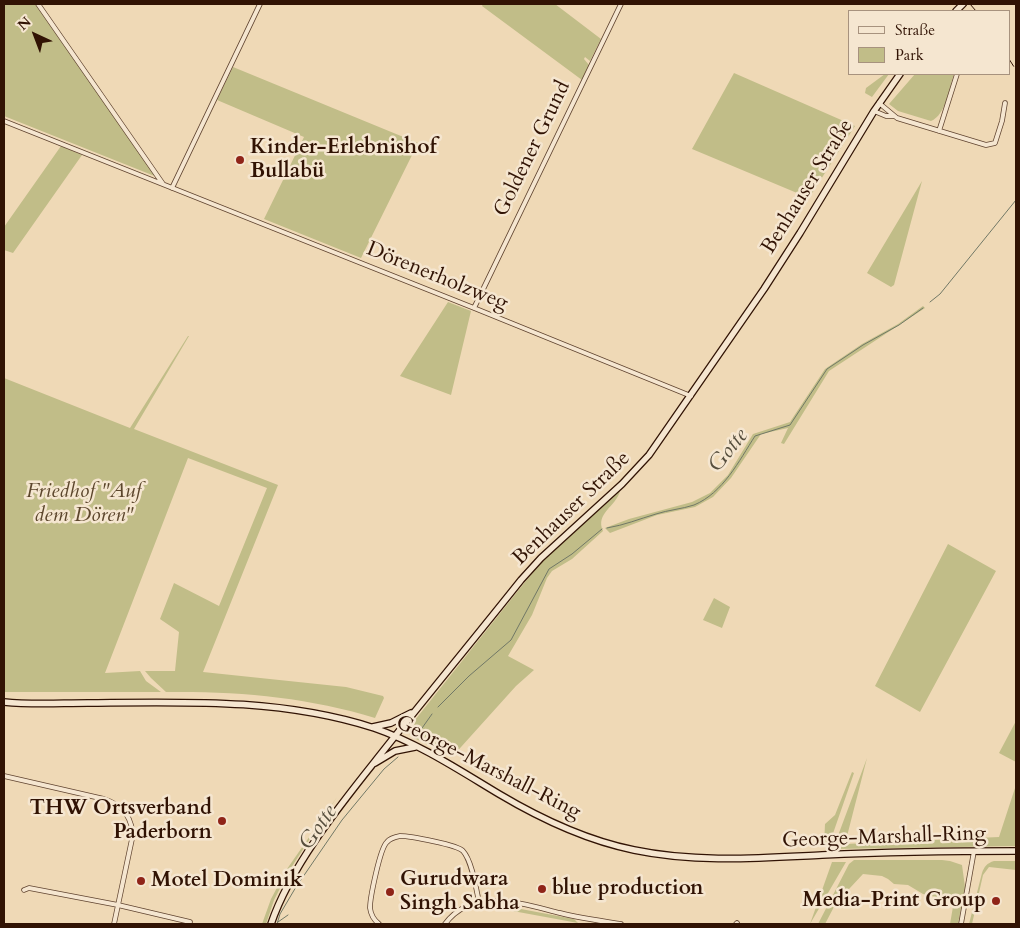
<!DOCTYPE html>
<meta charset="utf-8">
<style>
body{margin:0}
#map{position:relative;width:1020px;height:928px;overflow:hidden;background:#efd9b6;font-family:Cardo,serif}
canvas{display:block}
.frame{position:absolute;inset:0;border:5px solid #311304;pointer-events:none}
.legend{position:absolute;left:848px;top:10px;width:162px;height:65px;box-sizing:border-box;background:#f5e6d0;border:1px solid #a7927e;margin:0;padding:6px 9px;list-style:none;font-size:15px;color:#311304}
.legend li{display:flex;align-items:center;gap:10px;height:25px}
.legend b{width:25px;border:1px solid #a7927e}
.north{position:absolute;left:10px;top:10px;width:50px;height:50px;-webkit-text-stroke:4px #f5e6d0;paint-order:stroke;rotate:317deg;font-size:14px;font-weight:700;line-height:20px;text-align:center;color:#311304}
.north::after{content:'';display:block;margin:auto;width:18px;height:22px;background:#311304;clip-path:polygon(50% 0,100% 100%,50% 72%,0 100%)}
</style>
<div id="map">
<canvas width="1020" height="928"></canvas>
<div class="frame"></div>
<ul class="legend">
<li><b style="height:6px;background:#f5e6d0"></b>Straße</li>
<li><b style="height:14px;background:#c1bd88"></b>Park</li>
</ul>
<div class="north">N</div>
</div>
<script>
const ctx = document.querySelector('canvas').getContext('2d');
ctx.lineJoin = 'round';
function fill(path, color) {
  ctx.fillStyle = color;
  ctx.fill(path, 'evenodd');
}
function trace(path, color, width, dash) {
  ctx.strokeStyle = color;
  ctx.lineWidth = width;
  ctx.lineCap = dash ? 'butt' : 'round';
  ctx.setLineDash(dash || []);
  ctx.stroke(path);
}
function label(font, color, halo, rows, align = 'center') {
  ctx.font = font + ' Cardo,serif';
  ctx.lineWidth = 5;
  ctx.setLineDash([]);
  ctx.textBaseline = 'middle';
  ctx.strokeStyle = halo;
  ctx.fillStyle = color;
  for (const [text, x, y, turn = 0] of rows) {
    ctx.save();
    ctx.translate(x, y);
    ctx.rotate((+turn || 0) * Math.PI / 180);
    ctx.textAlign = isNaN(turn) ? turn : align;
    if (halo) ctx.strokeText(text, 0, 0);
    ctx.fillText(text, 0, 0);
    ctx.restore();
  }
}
fill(new Path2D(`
 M4,4H35L157,177L4,116Z
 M483,4H555L601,39L590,61L585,57L584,59L589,65L582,80L482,6Z
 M233,67L418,143L361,258L264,219L304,137L217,100Z
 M734,73L855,126L809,198L692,149Z
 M885,74H889L872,97L865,93L866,88Z
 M915,74H954C949,88 946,115 931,121L898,111L889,104Z
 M61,146L82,155L13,253L4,250V227Z
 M922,181L894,285L891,287L867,273Z
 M448,302L471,311L451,395L400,376Z
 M923,306L925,308L829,371L784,444L781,443L788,428L761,434L731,478L713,497L695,507L657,515L610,533L605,528L629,519L692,502L710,493L728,475L753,434L790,422L825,369L862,344L898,324Z
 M188,336H189L134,429L278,485L203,672L346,687L383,696L384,698L375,718C308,697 236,691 166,692L151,678L145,671H175L179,632L160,619L174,583L219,606L267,488L188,458L105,673L140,671L146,681L161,692H4V378L130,428Z
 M620,491C616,507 595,513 603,531L572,559L552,571L547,578L532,615L508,656L534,670L516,686L452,757L412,737L409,734L411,725L525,582L543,561Z
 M948,544L996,571L920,712L875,686Z
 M714,598L730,607L722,628L703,620Z
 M1016,721V762L999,753Z
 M867,758L845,844L999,837L1016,785V846L833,849Z
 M852,772L854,773L829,845L824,846L825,824L835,815Z
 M337,797L289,871L274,900L266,924H262L271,899L287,869Z
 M854,860H942L950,861L962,865L965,887L958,924H950L954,901L923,894L908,885L894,884L888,879L882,876L863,874L836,903L825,924H818L849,864Z
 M994,861H1016V870L989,867L983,875L972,924H969L982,873C984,867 987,863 994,861Z
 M832,862H846L810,924Z
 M505,906L574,919L578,923L502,909Z`), '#c1bd88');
trace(new Path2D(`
 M930,302L940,294L1016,200
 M607,528C625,525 639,519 656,514C668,510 682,509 694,505C723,493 739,461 755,436L790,425L827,369L863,345L899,325L923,308
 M438,707L469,676L511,640L549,569L572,554L602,529
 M415,738L432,714
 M278,922L288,915
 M277,924L280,914L296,887L342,820L384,769L398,757`), '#717866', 1);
const minor = new Path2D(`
 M38,4L163,184
 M879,103L897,118L986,145L995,143L1002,121L1005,103
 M874,111L886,116H893
 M4,121L474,308L691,396
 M939,131L957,74
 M172,188L260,4
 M474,308L621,4
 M4,776L104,799C123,805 134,819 132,839L114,924
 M24,890L29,888L118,905L190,922
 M379,924C374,920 371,916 370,908C370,898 380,848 387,842C390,838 395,837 400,836C410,836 458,845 463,851C472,861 476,888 479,902
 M445,924C473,886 523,904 560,913C580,918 601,921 621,924
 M736,924L737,923
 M961,924L974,851`);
const secondary = new Path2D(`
 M956,11L963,4
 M4,702C32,705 60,703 88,703C183,702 281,698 374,728C418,743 459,770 499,794C541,819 585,840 634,850C696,863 759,858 822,855C887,852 952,851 1016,851
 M373,727L391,723L411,713
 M375,763L395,751L415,747
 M271,924C291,865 341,804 380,755C426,697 474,639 521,580L541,558L622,484L649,455L764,289L800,233L874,111L900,74`);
trace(minor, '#604430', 5.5);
trace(secondary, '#311304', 8);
trace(minor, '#f5e6d0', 4);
trace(secondary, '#f5e6d0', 5.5);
trace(new Path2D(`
 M970,4L976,11
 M1009,59L1016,70`), '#311304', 1, [9, 9]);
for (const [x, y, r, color] of [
 [240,160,5,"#8f2418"],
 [222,821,5,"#8f2418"],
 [141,881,5,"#8f2418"],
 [542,889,5,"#8f2418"],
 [390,892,5,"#8f2418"],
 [996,901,5,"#8f2418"]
]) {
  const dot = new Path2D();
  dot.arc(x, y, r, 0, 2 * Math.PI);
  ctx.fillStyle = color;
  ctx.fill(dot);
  trace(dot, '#f5e6d0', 2);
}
label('bold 21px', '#311304', '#f5e6d0', [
 ["Kinder-Erlebnishof",250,148],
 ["Bullabü",250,172],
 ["THW Ortsverband",212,809,"right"],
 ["Paderborn",212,833,"right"],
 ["Gurudwara",400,880],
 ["Singh Sabha",400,904],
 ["Motel Dominik",151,881],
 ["blue production",552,889],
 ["Media‑Print Group",986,901,"right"]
], 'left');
label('21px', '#311304', '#f5e6d0', [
 ["Goldener Grund",533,149,-64],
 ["Benhauser Straße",808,187,-58],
 ["Dörenerholzweg",437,277,22],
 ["Benhauser Straße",572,509,-44],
 ["George-Marshall-Ring",488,768,27],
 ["George-Marshall-Ring",884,838,-2]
]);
label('italic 21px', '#5c462c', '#f5e6d0', [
 ["Friedhof \"Auf",84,492],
 ["dem Dören\"",84,516]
]);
label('italic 22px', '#564e3d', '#f5e6d0', [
 ["Gotte",729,451,-51],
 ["Gotte",319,828,-55]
]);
</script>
